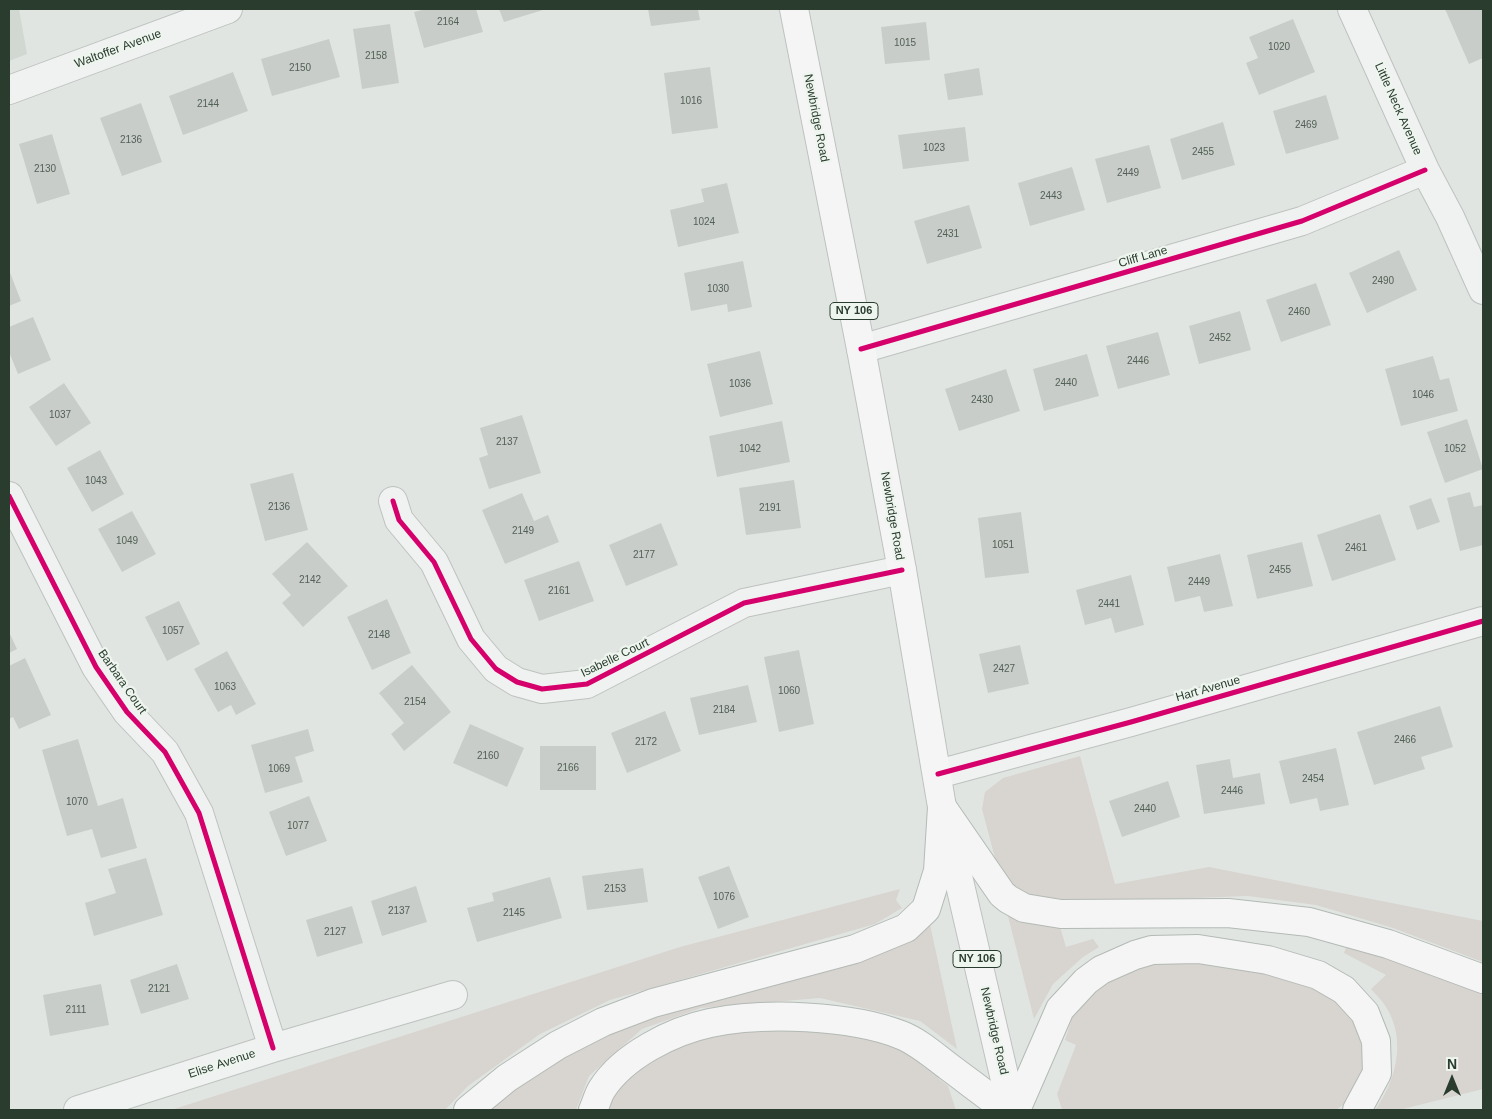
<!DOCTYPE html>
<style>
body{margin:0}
#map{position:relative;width:1492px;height:1119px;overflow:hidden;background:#e1e5e2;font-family:Arial,sans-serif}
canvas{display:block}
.frame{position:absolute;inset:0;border:10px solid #2a3c2e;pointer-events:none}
.north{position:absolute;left:1427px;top:1054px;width:50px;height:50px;-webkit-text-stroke:4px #eef5ef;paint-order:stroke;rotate:0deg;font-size:14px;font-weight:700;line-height:20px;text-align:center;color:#2a3c2e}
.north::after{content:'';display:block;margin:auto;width:18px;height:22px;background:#2a3c2e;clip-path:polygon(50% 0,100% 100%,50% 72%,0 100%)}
</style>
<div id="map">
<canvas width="1492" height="1119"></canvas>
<div class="frame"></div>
<div class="north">N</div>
</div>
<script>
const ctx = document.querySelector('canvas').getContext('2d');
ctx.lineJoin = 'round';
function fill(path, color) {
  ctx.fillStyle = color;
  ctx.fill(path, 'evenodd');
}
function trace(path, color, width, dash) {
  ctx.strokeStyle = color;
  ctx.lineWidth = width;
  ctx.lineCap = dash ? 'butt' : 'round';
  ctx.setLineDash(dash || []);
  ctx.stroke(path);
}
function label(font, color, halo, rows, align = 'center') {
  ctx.font = font + ' Arial,sans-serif';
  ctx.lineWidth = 4.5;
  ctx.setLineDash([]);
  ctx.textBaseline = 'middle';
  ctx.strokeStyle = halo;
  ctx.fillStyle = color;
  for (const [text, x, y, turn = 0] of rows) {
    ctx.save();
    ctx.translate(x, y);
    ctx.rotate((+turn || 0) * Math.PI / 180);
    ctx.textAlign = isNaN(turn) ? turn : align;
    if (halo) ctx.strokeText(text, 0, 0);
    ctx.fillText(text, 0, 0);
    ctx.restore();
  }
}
fill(new Path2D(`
 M9,9H19L27,54L9,61Z`), '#d0d8d1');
fill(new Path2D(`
 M1080,756L1115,884L1209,867L1483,921V962L1393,928L1316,905L1248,896L1085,902L1045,901L1015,890L999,873L982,809L985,792L1003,778Z
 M900,889L896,900L902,908L875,924L610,1000L540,1034L468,1086L445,1110H171L680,947Z
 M1007,912L1060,927L1066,947L1093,939L1099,947L1083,957L1053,984L1034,1019Z
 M929,920L957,1049L920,1021L820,998L701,1008L642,1029L589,1076L576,1110H483L555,1058L636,1020Z
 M1348,942L1483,993V1089L1399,1110H1375C1396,1081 1407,1040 1386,1007C1382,1000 1376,995 1371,989L1386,975L1344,953Z
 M1151,957L1206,961L1313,984L1345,1006L1364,1040V1074L1351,1099L1336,1110H1062L1057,1094L1076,1045L1065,1040L1071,1021L1067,1015L1096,979Z
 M779,1027L871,1034L922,1055L920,1064L948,1086L956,1110H601L634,1065L687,1038Z`), '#d8d4d0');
fill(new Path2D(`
 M426,9H476L483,32L424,48L414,12Z
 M499,9H546L504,22Z
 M648,9H698L700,20L651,26Z
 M1445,9H1483V58L1469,64Z
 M1293,19L1315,72L1259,95L1246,63L1258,58L1249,37Z
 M926,22L930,60L885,64L881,27Z
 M390,24L399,83L362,89L353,29Z
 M329,39L340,77L272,96L261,59Z
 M710,67L718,128L672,134L664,73Z
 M979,68L983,95L948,100L944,74Z
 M233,72L248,111L183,135L169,96Z
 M1326,95L1339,139L1286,154L1273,111Z
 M141,103L162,162L122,176L100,118Z
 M1223,122L1235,165L1182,180L1170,139Z
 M965,127L969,161L903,169L898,135Z
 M52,134L70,194L37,204L19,144Z
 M1149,145L1161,188L1107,203L1095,159Z
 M1072,167L1085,210L1030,226L1018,183Z
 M727,183L739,233L678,247L670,210L704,202L701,189Z
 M969,205L982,248L927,264L914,221Z
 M1399,250L1417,290L1367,313L1349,273Z
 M743,261L752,307L728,312L727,304L691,311L684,273Z
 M9,270L21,301L9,306Z
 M1316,283L1331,325L1281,342L1266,300Z
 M1240,311L1251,350L1199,364L1189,326Z
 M33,317L51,360L18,374L9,352V327Z
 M1158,332L1170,375L1118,389L1106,346Z
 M760,351L773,404L720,417L707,364Z
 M1087,354L1099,396L1044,411L1033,369Z
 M1433,356L1440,380L1449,378L1458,411L1401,426L1385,369Z
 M1006,369L1020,411L959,431L945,389Z
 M64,383L91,423L56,446L29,407Z
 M522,415L541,473L489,489L479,458L488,455L480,428Z
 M1467,419L1483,469L1445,483L1427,432Z
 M782,421L790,462L717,477L709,436Z
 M100,450L124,494L92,512L67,468Z
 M293,473L308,530L265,541L250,484Z
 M794,480L801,528L746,535L739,488Z
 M1470,492L1474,507L1483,505V545L1460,551L1447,498Z
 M522,493L534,521L548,515L559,542L505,564L482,510Z
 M1431,498L1440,522L1417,530L1409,506Z
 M132,511L156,554L122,572L98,529Z
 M1021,512L1029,573L985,578L978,518Z
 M1380,514L1396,560L1332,581L1317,535Z
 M661,523L678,565L626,586L609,545Z
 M307,542L348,586L303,627L282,603L291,595L272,574Z
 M1302,542L1313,586L1257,599L1247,555Z
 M1220,554L1233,606L1204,612L1200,596L1175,602L1167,567Z
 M579,561L594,601L539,621L524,580Z
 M1131,575L1144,625L1115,633L1111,618L1085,625L1076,590Z
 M387,599L411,653L372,670L347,617Z
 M179,601L200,644L167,661L145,617Z
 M9,632L17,649L9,653Z
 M1020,645L1029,684L988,693L979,654Z
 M799,650L814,724L779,732L764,657Z
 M227,651L256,704L236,715L231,705L218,712L194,669Z
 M25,658L51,715L19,729L13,717L9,719V666Z
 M412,665L451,712L404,751L391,734L404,723L379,693Z
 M748,685L757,722L699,735L690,698Z
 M1440,706L1453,747L1421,757L1425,769L1374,785L1357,732Z
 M665,711L681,751L627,773L611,733Z
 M470,724L524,748L507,787L453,763Z
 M308,729L314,751L295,757L303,782L265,793L251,745Z
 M78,739L98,806L123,798L137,848L101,858L92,829L67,836L42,750Z
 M540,746H596V790H540Z
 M1336,748L1349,805L1320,811L1317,798L1290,804L1279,761Z
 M1230,759L1233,778L1260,773L1265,804L1204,814L1196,765Z
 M1168,781L1180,817L1122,837L1109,801Z
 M309,796L327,841L286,856L269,812Z
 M146,858L163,915L94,936L85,903L116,893L108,869Z
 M729,866L749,917L718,929L698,877Z
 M643,868L648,902L587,910L582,876Z
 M550,877L562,918L477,942L467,908L494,901L492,893Z
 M416,886L427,922L382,936L371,901Z
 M352,906L363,943L317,957L306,920Z
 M177,964L189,999L141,1014L130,980Z
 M101,984L109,1025L50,1036L43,995Z`), '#c9cdca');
const minor = new Path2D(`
 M1352,9L1425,170L1450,217L1483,290
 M9,90L228,9
 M861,349L1302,221L1425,170
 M9,496L96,667L127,712L165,752L199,813L273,1048
 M393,501L399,520L434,562L471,639L496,669L517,682L542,689L587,684L744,603L902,570
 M938,774L1131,722L1483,621
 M78,1110L273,1048L453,995`);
const major = new Path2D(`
 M794,9L861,349L902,570L942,807L1012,1110`);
const highway = new Path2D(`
 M942,807L1002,894L1008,899L1024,908L1061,914L1228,913L1309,922L1388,944L1483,979
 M468,1110L507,1078L558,1045L603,1022L653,1003L855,949L906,928L926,909L938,871L942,807
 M593,1110C596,1104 598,1095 602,1089C623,1056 672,1031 710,1023C763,1012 851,1015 901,1035C919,1042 934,1056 949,1067C968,1081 987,1096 1007,1110
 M1016,1110L1060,1009L1086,981L1101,970L1135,955L1152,950L1198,949L1268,960L1318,975L1344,990L1365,1013L1376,1041L1377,1073L1357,1110`);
trace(minor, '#bec2bf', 30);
trace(major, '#bec2bf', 30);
trace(highway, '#b3bab5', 30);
trace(minor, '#eff2f0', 28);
trace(major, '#f5f5f5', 28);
trace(highway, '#f5f5f5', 28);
trace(new Path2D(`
 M861,349L1302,221L1425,170
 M9,496L96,667L127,712L165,752L199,813L273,1048
 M393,501L399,520L434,562L471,639L496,669L517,682L542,689L587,684L744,603L902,570
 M938,774L1131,722L1483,621`), '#d6006c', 5);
label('10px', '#526156', null, [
 ["2164",448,22],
 ["1015",905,43],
 ["1020",1279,47],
 ["2158",376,56],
 ["2150",300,68],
 ["1016",691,101],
 ["2144",208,104],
 ["2469",1306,125],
 ["2136",131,140],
 ["1023",934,148],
 ["2455",1203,152],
 ["2130",45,169],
 ["2449",1128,173],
 ["2443",1051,196],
 ["1024",704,222],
 ["2431",948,234],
 ["2490",1383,281],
 ["1030",718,289],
 ["2460",1299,312],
 ["2452",1220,338],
 ["2446",1138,361],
 ["2440",1066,383],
 ["1036",740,384],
 ["1046",1423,395],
 ["2430",982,400],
 ["1037",60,415],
 ["2137",507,442],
 ["1042",750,449],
 ["1052",1455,449],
 ["1043",96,481],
 ["2136",279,507],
 ["2191",770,508],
 ["2149",523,531],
 ["1049",127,541],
 ["1051",1003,545],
 ["2461",1356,548],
 ["2177",644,555],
 ["2455",1280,570],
 ["2142",310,580],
 ["2449",1199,582],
 ["2161",559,591],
 ["2441",1109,604],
 ["1057",173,631],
 ["2148",379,635],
 ["2427",1004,669],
 ["1063",225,687],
 ["1060",789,691],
 ["2154",415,702],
 ["2184",724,710],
 ["2466",1405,740],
 ["2172",646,742],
 ["2160",488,756],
 ["2166",568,768],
 ["1069",279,769],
 ["2454",1313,779],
 ["2446",1232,791],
 ["1070",77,802],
 ["2440",1145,809],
 ["1077",298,826],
 ["2153",615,889],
 ["1076",724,897],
 ["2137",399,911],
 ["2145",514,913],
 ["2127",335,932],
 ["2121",159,989],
 ["2111",76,1010]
]);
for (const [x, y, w] of [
 [854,311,48],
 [977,959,48]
]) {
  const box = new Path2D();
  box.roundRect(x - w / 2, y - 8.5, w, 17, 4);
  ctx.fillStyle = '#eef5ef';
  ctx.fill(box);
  trace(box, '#2a3c2e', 1);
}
label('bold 11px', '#2a3c2e', null, [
 ["NY 106",854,311],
 ["NY 106",977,959]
]);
label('12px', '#2a3c2e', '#eef5ef', [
 ["Waltoffer Avenue",118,49,-20],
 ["Little Neck Avenue",1398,109,66],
 ["Newbridge Road",816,118,79],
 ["Cliff Lane",1143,257,-16],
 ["Newbridge Road",892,516,80],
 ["Isabelle Court",615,658,-26],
 ["Barbara Court",122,682,55],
 ["Hart Avenue",1208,689,-16],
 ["Newbridge Road",994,1031,77],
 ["Elise Avenue",222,1064,-18]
]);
</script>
